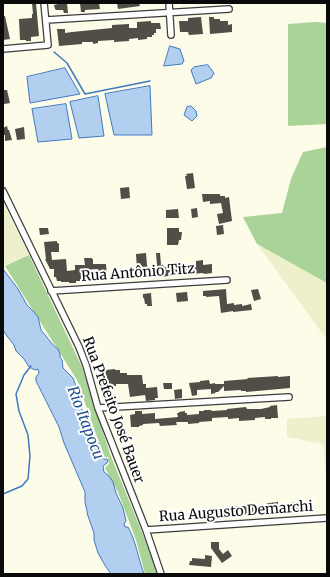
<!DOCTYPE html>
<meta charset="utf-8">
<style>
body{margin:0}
#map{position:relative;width:330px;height:577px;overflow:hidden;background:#fdfce8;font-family:Merriweather,serif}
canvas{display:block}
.frame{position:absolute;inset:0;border:4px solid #0a0a0a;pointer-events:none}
</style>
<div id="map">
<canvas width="330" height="577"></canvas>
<div class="frame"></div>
</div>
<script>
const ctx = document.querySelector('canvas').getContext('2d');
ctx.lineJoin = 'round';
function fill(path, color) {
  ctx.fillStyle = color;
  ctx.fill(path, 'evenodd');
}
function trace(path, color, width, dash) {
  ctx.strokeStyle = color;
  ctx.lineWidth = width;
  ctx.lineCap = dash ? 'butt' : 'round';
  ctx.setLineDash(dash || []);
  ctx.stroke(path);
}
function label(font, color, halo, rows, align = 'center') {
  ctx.font = font + ' Merriweather,serif';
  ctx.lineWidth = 4;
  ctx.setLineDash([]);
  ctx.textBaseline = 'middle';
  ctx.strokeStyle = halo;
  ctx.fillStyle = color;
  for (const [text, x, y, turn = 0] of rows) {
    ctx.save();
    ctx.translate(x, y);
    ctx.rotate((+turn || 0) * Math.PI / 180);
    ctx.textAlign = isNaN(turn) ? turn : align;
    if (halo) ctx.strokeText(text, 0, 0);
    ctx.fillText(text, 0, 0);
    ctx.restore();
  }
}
fill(new Path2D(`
 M3,202L29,255L6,265L3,261Z
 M257,244L327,283V340L311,318Z
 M327,416V481L323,444L287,437V419Z`), '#eef0cb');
fill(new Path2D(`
 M316,22L327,23V124L288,126V24Z
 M327,147V283L257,244L243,217L282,213L291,179L303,152Z
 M29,255L82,367L110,454L159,574H145L136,540L118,492L105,468L109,464L108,457H104L77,380L5,266Z`), '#a9d397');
const water = new Path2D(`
 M170,46L180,49L184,61L182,64L164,66Z
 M208,65L214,73L211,78L196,84L191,70L194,67Z
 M65,68L80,94L30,103L27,77Z
 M150,86L152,135H114L105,94Z
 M98,96L104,136L79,138L70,102Z
 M66,104L72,139L38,142L32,109Z
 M191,106L196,111L197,116L192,121L184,115L187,107Z
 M3,269L18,289L27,305L33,311L38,317L41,330L54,346L58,349L60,354V357L62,360L63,368L73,378L76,386L77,394L79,399V405L80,408L85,412L86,417C93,424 88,425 91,432C92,436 95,440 98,443C99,449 99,455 104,459H107L108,460L107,463L103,466L104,472L109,476L113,482L116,493L123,508L126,521L124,524L125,527H128C136,541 138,558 144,574H111L106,567L98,553L94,540V533L88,516L85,502V492L64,443L59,427L36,381V377L39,373L38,369L35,370L29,367L24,359L16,351L14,345L7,336L3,330Z`);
fill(water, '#b2cff0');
trace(water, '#4079c0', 1);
trace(new Path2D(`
 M54,52L67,63L85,94L150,81
 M3,494L22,486L28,479L30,456L28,435L19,411L16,394L24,375L31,366`), '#4079c0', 1.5);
fill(new Path2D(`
 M32,3H36L39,36L31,37V41H26V40H20L19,19L32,18V14H33Z
 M58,3H67L68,13H64L63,10H56L55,9L54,5L58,4Z
 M80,3H99L100,9L85,10V12H81Z
 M117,3H139L140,6L118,9Z
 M3,16H5L10,39L3,40Z
 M201,17L203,34L189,35L188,32H180L179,21H188V18Z
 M209,17H214V19H220V21H228V25L232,24V32L210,34Z
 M151,21V23H160L161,29H156V33H154V35H152V37H147V39L138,40V38L129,39V41L114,42V40L98,41V43L93,44V42H82V44L59,46L57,29H65V33L72,32L112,28V25L129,24V28H137V22Z
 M3,90H7L10,103L4,104Z
 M7,126L8,130H9L12,140L5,141V135H3V128Z
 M24,127L25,139L17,140L15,129Z
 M193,173L195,188L187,189L185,176H187L186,174Z
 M129,187L130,198L121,199L120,188Z
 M202,194H220V196H225V198L229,197L232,221L219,224L217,214L223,213L221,203L210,204V201L203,202Z
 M197,208L198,217L192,218L191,209Z
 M178,209L179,218H166V210Z
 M223,225L224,234L217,235L216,226Z
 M39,228H48L49,234L40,235Z
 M167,228H179V232H182L181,240H179L178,245H167Z
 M57,241V243H58L59,244V252H51L52,260L66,259L67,271L75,270V265H85L84,258H92V259H93V264H106L107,279L100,280V278L99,279L98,269L84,270L85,281H76V283H69V282H61V281H57L56,277H54V269H50L45,259H46L44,242Z
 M146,253L148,277L128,278L127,270L137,269L136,254Z
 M156,253H160L161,265H163L164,267L187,266V267L196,266V261L203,260V265L212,264V273L204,274L203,273L158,277Z
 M226,289L227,304L234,303V305L242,304V306L251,304L252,310L233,312V311L221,313L219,296L206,297V296H203V291Z
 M258,289L261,299L254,301L251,290Z
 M187,292L188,301L177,302L176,293Z
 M151,293L152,306H147V304H145L144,298H143V294Z
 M115,369V370H120V373H127V375H142L143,384H146V388L157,387L158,398H155V400L146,401L145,395L130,397L128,384H116V386H105V377L95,378L103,373V371H106V370Z
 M278,376V377L290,376V388L246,392V391H241V390L224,391V386L218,392H215L216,393L211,394V389L197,390V395L192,396L190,387V388L189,383L200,382V381L209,380L210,384L215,383V384H224V381L248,379L247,378Z
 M163,383H172V389H164Z
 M181,389L182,390V398L175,399L174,390Z
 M277,405L278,418H271V419H265V417L255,418V420L239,421V418L228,419V417L212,418V421L199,422V423L188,424V422H176L177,425L160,426L159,423L143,424V425L139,426V427H131L130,415L135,414V411H142V414L155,413V419L178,417L177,413H179V412L185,411V413H187V415L199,414V411H204V410H211L212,411L227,410V409L246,407L247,409H261L270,407V406Z
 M302,501V510L298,511L290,512V503Z
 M278,502V512L277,513L231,515L230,509H232L231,506H254L266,505V504L269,503Z
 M207,509V516L195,517V510Z
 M211,542H219V549L223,554L228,550L232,556L222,563L211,548Z
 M205,555L212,556L211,567L189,565L190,561H192V558L205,559Z`), '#514d47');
const minor = new Path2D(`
 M169,3L171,35
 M46,20L229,9
 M3,49L48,45L44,3
 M3,191L79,347L86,365L98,408L146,530L161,574
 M51,291L227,280
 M98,408L289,397
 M146,530L327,518`);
trace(minor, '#3d3d3d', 8);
trace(minor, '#fff', 5.5);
label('14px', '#0a0a0a', '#fff', [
 ["Rua Antônio Titz",138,273,-4],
 ["Rua Prefeito José Bauer",113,410,70],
 ["Rua Augusto Demarchi",236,512,-4]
]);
label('italic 15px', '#204d8f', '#fff', [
 ["Rio Itapocu",85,423,69]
]);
</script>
